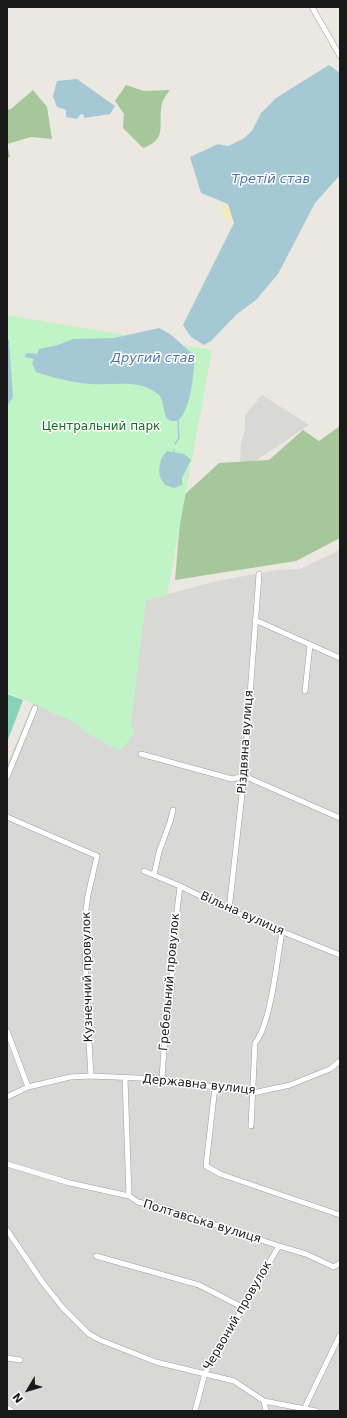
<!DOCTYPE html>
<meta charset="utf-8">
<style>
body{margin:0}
#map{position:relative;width:347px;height:1418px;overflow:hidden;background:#ebe8e1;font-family:"DejaVu Sans",sans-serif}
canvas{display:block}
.frame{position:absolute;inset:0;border:8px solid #1a1a1a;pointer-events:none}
.north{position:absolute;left:8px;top:1370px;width:40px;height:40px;-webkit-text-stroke:3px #fff;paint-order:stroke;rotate:232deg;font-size:11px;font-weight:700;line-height:16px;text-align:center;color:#1a1a1a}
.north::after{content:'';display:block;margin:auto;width:14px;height:18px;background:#1a1a1a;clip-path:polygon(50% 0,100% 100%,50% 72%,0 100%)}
</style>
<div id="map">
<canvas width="347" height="1418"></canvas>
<div class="frame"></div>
<div class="north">N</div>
</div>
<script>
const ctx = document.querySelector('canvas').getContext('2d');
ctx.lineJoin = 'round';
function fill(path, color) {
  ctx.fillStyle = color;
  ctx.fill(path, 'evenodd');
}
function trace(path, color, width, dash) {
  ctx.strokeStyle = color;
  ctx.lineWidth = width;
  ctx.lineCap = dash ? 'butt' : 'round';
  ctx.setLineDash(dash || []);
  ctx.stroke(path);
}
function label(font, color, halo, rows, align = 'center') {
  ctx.font = font + ' "DejaVu Sans",sans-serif';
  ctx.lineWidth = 3;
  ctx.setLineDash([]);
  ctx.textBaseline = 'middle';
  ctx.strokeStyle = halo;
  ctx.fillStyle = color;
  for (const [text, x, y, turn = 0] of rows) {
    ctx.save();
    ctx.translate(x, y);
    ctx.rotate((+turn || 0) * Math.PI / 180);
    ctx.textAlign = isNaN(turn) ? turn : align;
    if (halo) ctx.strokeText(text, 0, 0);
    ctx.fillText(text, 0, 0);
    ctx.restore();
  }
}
fill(new Path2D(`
 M262,395L309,425L248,466L240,461L241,444L245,430V415Z
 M340,550V1411H7V765L33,703L74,722L88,734L131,722L135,674L146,600L217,581L277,570L300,569Z`), '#d8d8d7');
fill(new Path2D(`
 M126,85L144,91L170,90C167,94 163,99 162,104C157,123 169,139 143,148L123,128L124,114L115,101Z
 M33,90L47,107L52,139L31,137L7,144L10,157L7,158V110L11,109Z
 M340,426V538L296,561L175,580L182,497L219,463L269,460L303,430L319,441Z`), '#a5c799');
fill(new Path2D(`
 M228,205L233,218L226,220L221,206Z`), '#f7ebb3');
fill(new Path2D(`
 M7,315L212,350L167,595L146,600L131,722L134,734L120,751L88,734L74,722L7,692Z`), '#c0f3c6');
fill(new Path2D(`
 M7,694L23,700L7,742Z`), '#86d3b8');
fill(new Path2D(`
 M329,65L340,73V175L315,203L278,274L256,300L237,314L211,341L204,345L191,337L183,325L234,223L228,204L201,193L190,157L218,144L228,146L243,139L252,131L261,113L276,98Z
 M77,79L115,106L110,114L84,118V115L81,114L77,119L66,117V110L57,107L53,96L57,81Z
 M159,328L170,334L195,356C193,375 192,407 178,421H171L166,418C164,411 163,399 159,395C140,378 113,386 90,384C71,382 54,378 36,372L32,363L34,359L25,357L26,353L37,354L39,349L58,345L73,339L114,338Z
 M7,340H9L13,397L7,406Z
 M167,451L184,454L191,460L182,478V485L174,488L165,485L160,477L159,470L161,459Z`), '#a5c8d5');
trace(new Path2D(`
 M175,444L179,438L178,421
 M174,452V450`), '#a5c8d5', 1.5);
const minor = new Path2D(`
 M312,7L340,56
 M255,620L340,658
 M305,691L310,645
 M141,754L232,779L244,776L340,818
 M7,777L35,708
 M7,817L97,856L88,895L85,917L86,991L91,1076
 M144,871L180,886L229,910L340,955
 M154,875L159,852L170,822L173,810
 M229,910L244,776L259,574
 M7,1031L28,1087
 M125,1078L129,1196L138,1202L168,1209L279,1246L306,1254L334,1267L340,1263
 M162,1079L165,1033L171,995L174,936L180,886
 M215,1087L206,1166L220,1174L340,1215
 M7,1097L28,1087L70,1077L91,1076L162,1079L253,1093L290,1085L330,1069L340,1061
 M251,1126L255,1043C271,1024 277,959 282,932
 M7,1164L70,1183L129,1196
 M7,1230L43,1283L63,1308L89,1334L100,1340L156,1362L234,1381L264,1401L266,1411
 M96,1256L199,1285L242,1307
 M7,1358L20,1360
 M264,1401L316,1411
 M7,1408L12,1411
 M304,1409L340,1335
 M195,1411L205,1373L279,1246`);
trace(minor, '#9e9e9e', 6);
trace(minor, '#fff', 5);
label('12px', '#156c1f', '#fff', [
 ["Центральний парк",101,427]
]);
label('12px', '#1a1a1a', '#fff', [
 ["Різдвяна вулиця",246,742,-86],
 ["Вільна вулиця",242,914,24],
 ["Кузнечний провулок",88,977,-91],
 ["Гребельний провулок",170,982,-85],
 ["Державна вулиця",199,1085,6],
 ["Полтавська вулиця",202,1222,17],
 ["Червоний провулок",238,1316,-60]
]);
label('italic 13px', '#52769f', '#fff', [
 ["Третій став",271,180],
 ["Другий став",153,359]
]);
</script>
